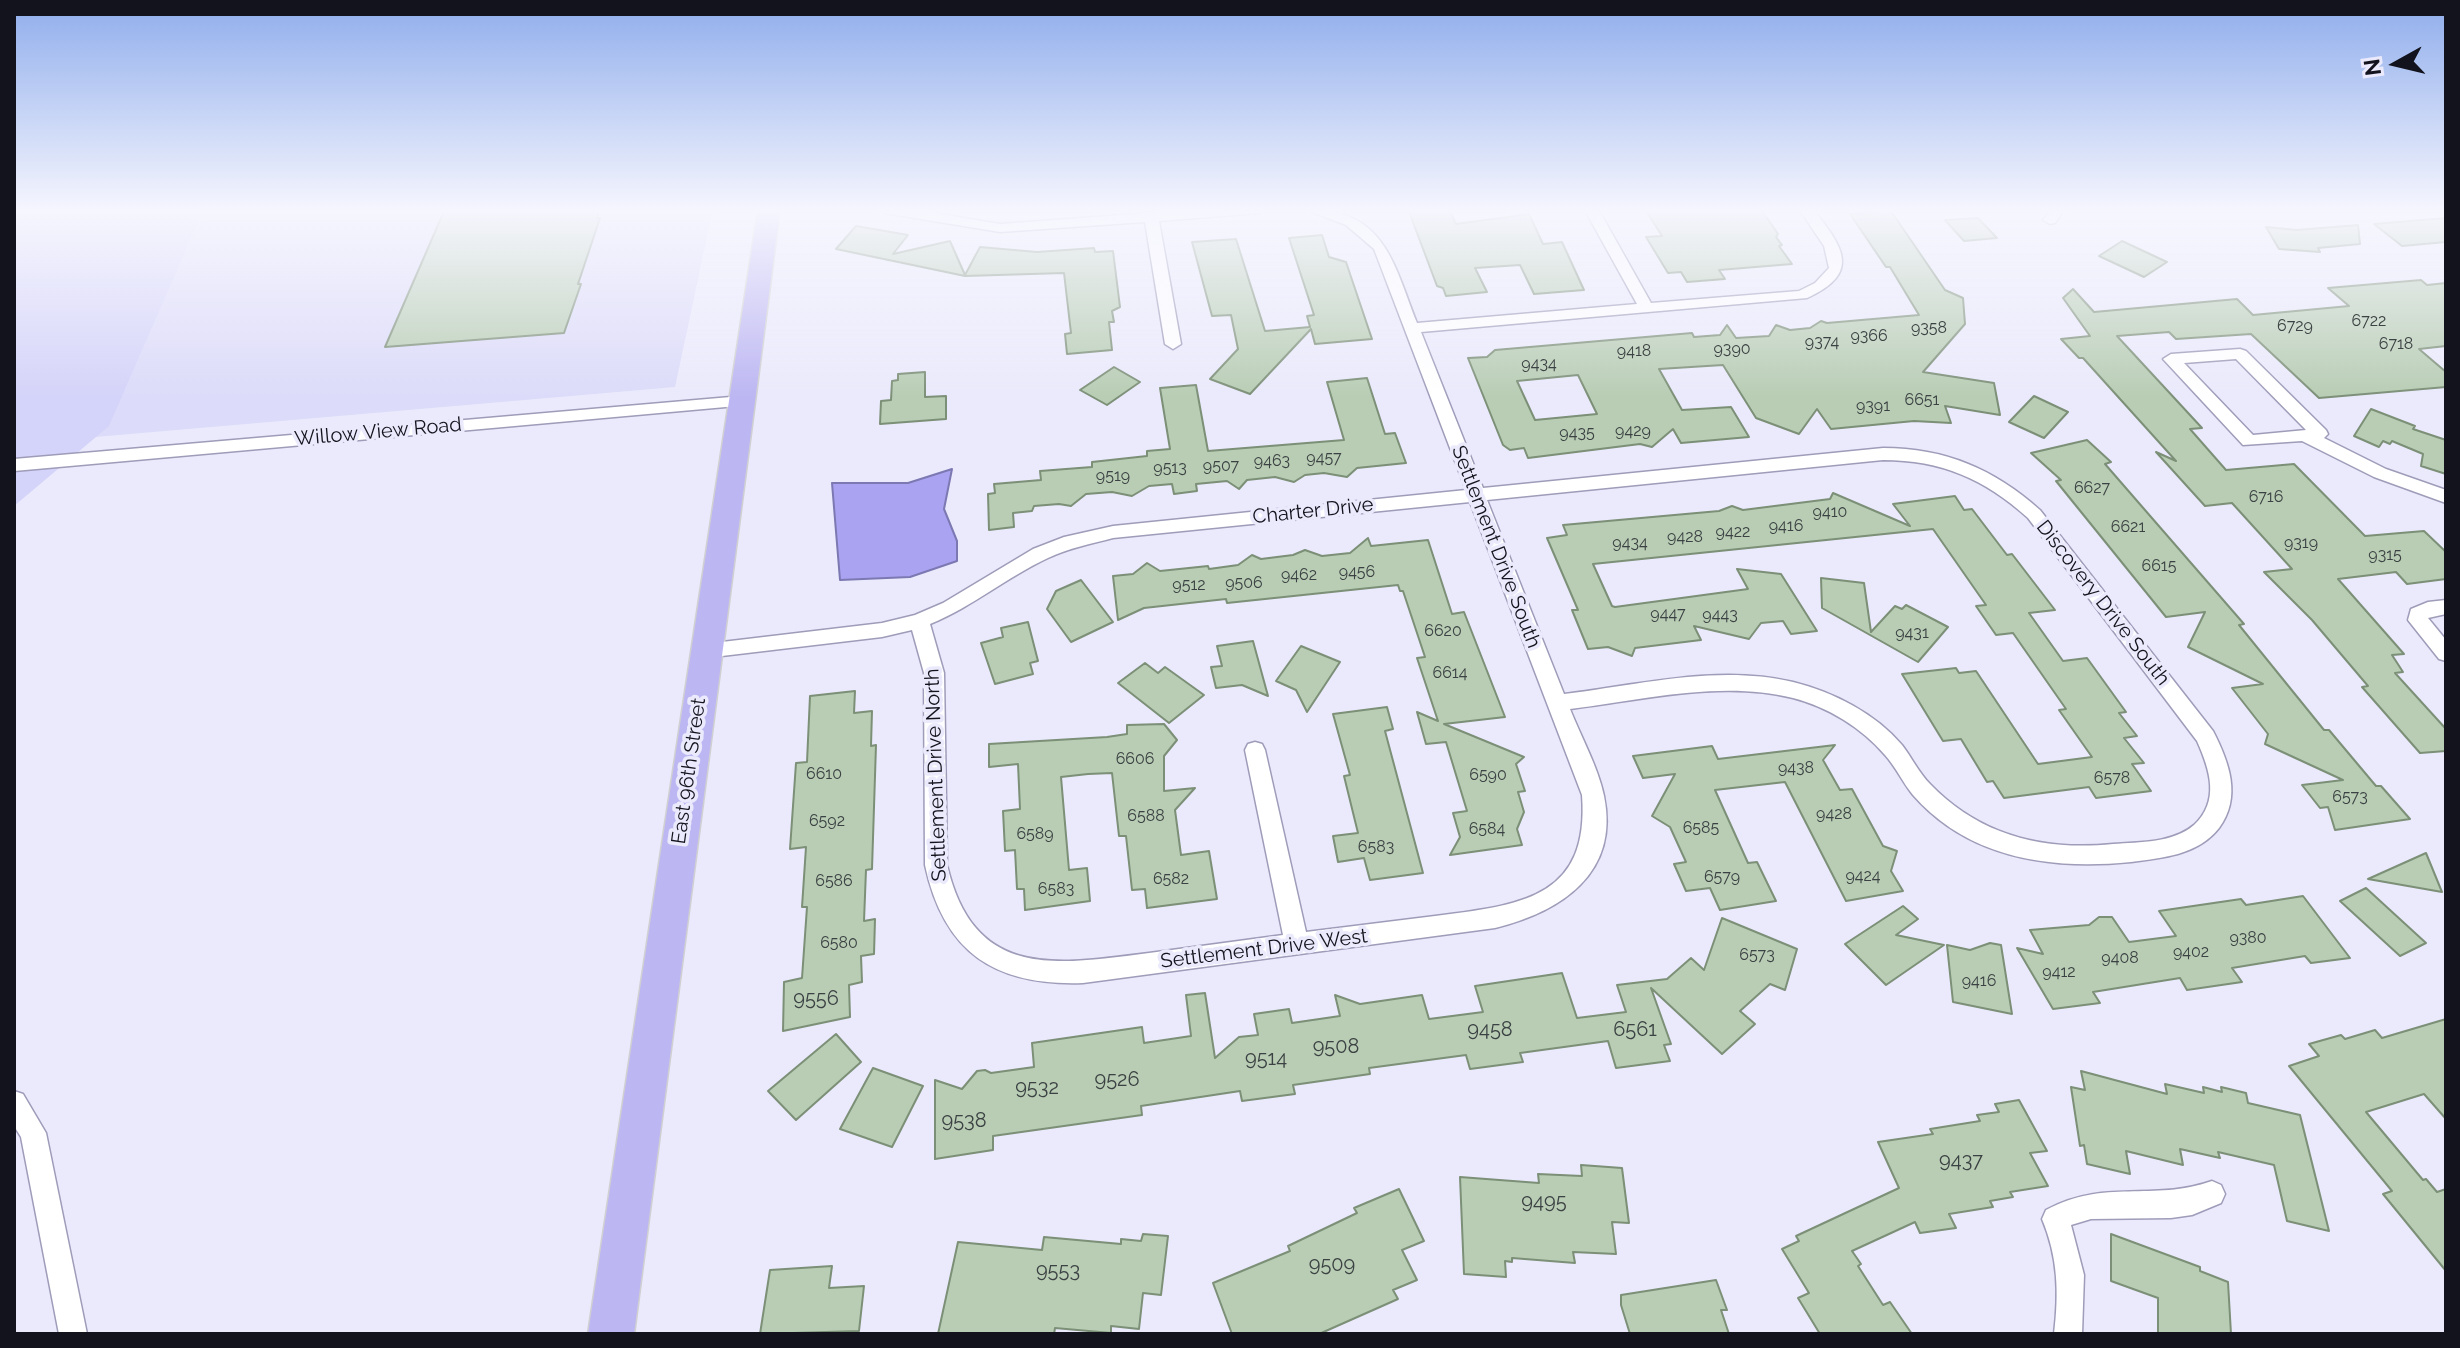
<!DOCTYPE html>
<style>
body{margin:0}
#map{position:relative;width:2460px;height:1348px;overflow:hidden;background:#eaeafc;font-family:Raleway,sans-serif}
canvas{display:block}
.frame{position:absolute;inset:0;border:16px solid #13131d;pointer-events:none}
.north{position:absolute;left:2356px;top:24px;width:80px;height:80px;-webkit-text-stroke:6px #eaeafc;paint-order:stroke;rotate:262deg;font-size:22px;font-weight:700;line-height:32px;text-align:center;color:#13131d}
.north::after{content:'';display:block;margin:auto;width:28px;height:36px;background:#13131d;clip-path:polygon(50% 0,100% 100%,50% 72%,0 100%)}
</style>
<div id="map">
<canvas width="2460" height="1348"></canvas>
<div class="frame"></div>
<div class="north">N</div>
</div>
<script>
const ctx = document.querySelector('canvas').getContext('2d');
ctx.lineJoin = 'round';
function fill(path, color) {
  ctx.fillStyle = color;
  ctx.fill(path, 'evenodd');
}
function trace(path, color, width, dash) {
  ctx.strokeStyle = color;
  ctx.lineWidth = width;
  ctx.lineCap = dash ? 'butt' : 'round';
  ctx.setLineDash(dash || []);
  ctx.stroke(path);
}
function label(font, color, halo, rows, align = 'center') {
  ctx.font = font + ' Raleway,sans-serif';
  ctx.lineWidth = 7;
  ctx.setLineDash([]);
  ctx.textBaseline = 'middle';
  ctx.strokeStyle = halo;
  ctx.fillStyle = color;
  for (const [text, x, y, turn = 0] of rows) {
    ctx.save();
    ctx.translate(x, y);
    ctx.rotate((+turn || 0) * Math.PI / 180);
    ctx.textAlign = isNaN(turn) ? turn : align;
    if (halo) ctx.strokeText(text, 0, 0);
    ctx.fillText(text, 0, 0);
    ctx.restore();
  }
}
fill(new Path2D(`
 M204,209H713L675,387L95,437L109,425Z`), '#dcdbf9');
fill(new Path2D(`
 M14,209H204L109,426L14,506Z`), '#d4d3f9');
const water = new Path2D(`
 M952,469L944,509L957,541V561L910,577L840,580L832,483H908Z`);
fill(water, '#a9a3f2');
trace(water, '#7c78b2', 2);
const building = new Path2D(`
 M445,209H600L597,218H600L578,284H581L564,333L385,347Z
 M1408,209H1449L1456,224L1529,214L1543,244L1562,242L1584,290L1534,294L1520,265L1475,268L1487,292L1446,296L1443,288L1437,286Z
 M1645,209H1761L1778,234L1776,237L1782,245L1779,246L1792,264L1719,270L1725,279L1687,282L1681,272L1668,273L1646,237L1662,236Z
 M1886,211L1893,214L1945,290L1963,298L1965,324L1923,372L1994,383L2000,415L1945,406L1951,423L1914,421L1831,429L1817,409L1799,434L1756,418L1723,365L1659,369L1682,410L1731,407L1749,437L1681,443L1673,429L1652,447L1640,444L1528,458L1524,448L1510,450L1503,445L1468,358L1487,357L1495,350L1692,333L1694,337L1720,335L1727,325L1736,338L1769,336L1776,325L1790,330L1810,328L1821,321L1827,323L1919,315L1890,267H1886L1850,214ZM1578,375L1597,414L1535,420L1517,381Z
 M1978,218L1997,238L1964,241L1945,220Z
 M2446,218V242L2402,246L2374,224Z
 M2358,225L2360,244L2318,248L2320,252L2279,249L2266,227L2297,230Z
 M856,226L908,235L893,254L950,241L965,275L980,247L1037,252L1094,248L1095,252L1113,251L1120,307L1112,311L1114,322H1109L1112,350L1067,354L1065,334L1071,333L1064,273L965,276L836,249Z
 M1322,235L1329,257L1346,262L1372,339L1315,344L1311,329L1250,394L1210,379L1238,349L1231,315L1212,316L1192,242L1236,239L1265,331L1310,327L1307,316L1314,315L1289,238Z
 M2122,241L2167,262L2144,277L2099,256Z
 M2421,280L2427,285L2446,283V346L2419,349L2446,372V387L2319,398L2251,334L2176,339L2169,332L2117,336L2202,428L2190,429L2226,470L2294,464L2365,536L2424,531L2446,552V579L2407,584L2396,572L2338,579L2404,654L2392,655L2403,672L2395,673L2446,729V751L2420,753L2362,687L2368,686L2312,620L2264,572L2292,569L2232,503L2205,506L2156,452L2176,461L2083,358H2079L2061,339L2090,336L2063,298L2073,289L2094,312L2237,299L2253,315L2349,306L2328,288Z
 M1114,367L1140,382L1107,405L1080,390Z
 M925,372V397L946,396V419L880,424L881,401L891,400L892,381L898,380V374Z
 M1367,378L1385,434L1395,433L1406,463L1357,468L1347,477L1324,473L1305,475L1294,482L1275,477L1247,480L1239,489L1227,481L1196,484L1197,491L1174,494L1172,484L1149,486L1132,496L1112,492L1086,494L1071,506L1059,504L1034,506L1032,511L1013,513L1014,527L989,530L988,494L995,493L994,484L1041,480L1040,471L1092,467V462L1147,456V451L1170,449L1160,388L1196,385L1208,451L1344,440L1327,382Z
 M2034,396L2068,412L2044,438L2009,422Z
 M2371,409L2415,426L2413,429L2446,440V474L2421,466L2423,454L2392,441L2390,444L2383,441L2379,447L2354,436Z
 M2087,440L2111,462L2105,464L2244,624L2239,625L2324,730H2329L2376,786H2381L2410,819L2335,830L2328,807L2320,808L2302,785L2343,780L2265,744L2268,734L2232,688L2263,684L2188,647L2205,612L2166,617L2056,481L2061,480L2031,453Z
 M1833,493L1910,526L1893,504L1955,496L1964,510L1972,509L2007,555L2012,554L2055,610L2029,613L2063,661L2087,658L2126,712L2119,713L2137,736L2124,738L2144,763L2132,764L2151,791L2096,798L2089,787L2004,798L1993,781L1987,782L1961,739L1943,741L1902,674L1956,668L1959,673L1976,671L2038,764L2092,757L2059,710L2066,709L2013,633L1996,635L1976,606L1986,605L1933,529L1593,564L1612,606L1615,607L1748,589L1737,569L1781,574L1817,631L1791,634L1783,621L1761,623L1749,639L1694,626L1701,640L1635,648L1632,656L1608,647L1588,649L1572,610H1578L1547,538L1567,535L1563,525L1719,511L1732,506L1743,510L1830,499Z
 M1368,538L1371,546L1428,540L1452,614L1464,612L1505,717L1444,724L1524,757L1516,764L1525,791L1518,792L1524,812L1517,829L1522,845L1450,855L1460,837L1453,813L1467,811L1446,742L1426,744L1417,712L1438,721L1417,658L1425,657L1403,591H1400L1398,585L1227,603L1226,599L1144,608L1118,620L1113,576L1133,574L1147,563L1160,571L1208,566L1209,569L1238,565L1252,555L1261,559L1293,555L1305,550L1322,556L1350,553Z
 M1821,578L1864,583L1871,632L1895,606L1902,609L1906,605L1948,627L1918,662L1822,608Z
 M1081,580L1113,622L1071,642L1047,609L1056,591Z
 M1028,622L1038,661L1030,663L1033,674L995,684L981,643L1003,637L1001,628Z
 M1253,641L1268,696L1242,685L1216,688L1211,667L1222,666L1217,646Z
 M1301,646L1340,662L1307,712L1296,690L1276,681Z
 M1145,663L1158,673L1165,667L1204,695L1169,723L1118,683Z
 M855,691L854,713L872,711L871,746L876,745L872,869L866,870L864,921L875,919L874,954L861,956L862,982L849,985L850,1017L783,1031L784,982L802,978L807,907H802L806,847L790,849L796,763L807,762L810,696Z
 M1387,707L1393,729L1385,731L1423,873L1370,880L1364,858L1338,862L1333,836L1358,833L1344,776L1350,775L1333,714Z
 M1164,724L1177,740L1164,756V791L1195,788L1175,810L1181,855L1209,851L1217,899L1147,908L1145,889L1132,890L1126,836H1119L1112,773L1088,774L1061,777L1069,870L1087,868L1090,901L1025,910L1024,889H1017L1015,850L1005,851L1003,811L1020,809L1018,764L989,767V744L1107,737L1127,734V725Z
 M1835,745L1823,760L1840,790L1852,789L1883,846L1897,851L1891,871L1903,891L1846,901L1785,782L1715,790L1748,863L1757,862L1776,901L1720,910L1710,888L1686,891L1674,864L1686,862L1670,827L1652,816L1675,774L1643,778L1633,756L1712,746L1718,759Z
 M2426,853L2442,892L2368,879Z
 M2366,888L2426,943L2400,956L2340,901Z
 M2303,896L2350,958L2311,963L2305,956L2232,968L2242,982L2187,990L2180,978L2093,992L2100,1003L2053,1009L2017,948L2043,954L2030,930L2089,925L2099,917H2112L2129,942L2176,936L2159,911L2241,899L2246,905Z
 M1903,906L1918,919L1896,935L1944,945L1886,985L1845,944Z
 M1722,918L1797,949L1785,990L1770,984L1740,1011L1755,1024L1722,1054L1651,988L1671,1044L1664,1045L1670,1061L1616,1068L1608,1041L1520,1053L1523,1062L1470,1069L1466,1055L1369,1068L1370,1074L1293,1085L1295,1094L1242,1101L1240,1091L1141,1106L1142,1115L993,1136V1150L935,1159V1080L962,1089L977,1071L985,1070L991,1073L1034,1067L1032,1043L1142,1027L1144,1043L1191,1036L1186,995L1205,993L1215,1058L1239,1037L1258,1035L1254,1014L1289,1009L1292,1023L1340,1016L1335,995L1360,1004L1422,995L1429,1019L1483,1012L1475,986L1562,973L1577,1018L1626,1012L1617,985L1667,979L1691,958L1704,970Z
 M1990,943L2001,945L2012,1014L1953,1002L1947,945L1970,950Z
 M2446,1019V1119L2424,1094L2366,1112L2423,1180L2426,1179L2437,1192L2446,1189V1271L2383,1194L2392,1191L2289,1066L2319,1056L2309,1044L2341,1035L2345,1039L2375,1030L2382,1038Z
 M836,1034L861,1062L796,1120L768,1091Z
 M873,1068L923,1086L892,1147L840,1129Z
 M2081,1071L2167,1094L2165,1084L2204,1093L2203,1087L2222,1092L2221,1087L2246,1093L2248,1103L2300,1115L2329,1231L2287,1221L2274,1165L2218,1152L2220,1158L2180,1149L2183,1165L2126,1151L2130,1174L2087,1164L2084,1145L2080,1146L2071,1087L2085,1090Z
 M2019,1100L2047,1151L2030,1153L2048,1186L2010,1192L2013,1197L1990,1201L1993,1207L1949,1214L1956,1228L1920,1233L1915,1222L1852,1251L1861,1264L1858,1266L1883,1305L1890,1302L1912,1334H1820L1798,1298L1809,1293L1782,1249L1799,1241L1796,1236L1899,1188L1878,1142L1933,1134L1930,1129L1980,1121L1977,1115L1999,1112L1995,1104Z
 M1581,1165L1622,1168L1629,1223L1612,1222L1616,1254L1573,1252L1575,1263L1512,1258V1262L1505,1261L1506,1277L1464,1274L1460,1177L1539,1183L1538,1174L1582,1176Z
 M1399,1189L1424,1241L1402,1250L1417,1280L1393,1290L1398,1299L1319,1334H1232L1213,1283L1290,1251L1288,1246L1357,1213L1354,1208Z
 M1143,1234L1168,1236L1161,1295L1143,1293L1139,1329L1111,1326V1333L1055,1328L1054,1334H938L958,1242L1042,1250L1044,1237L1121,1244V1239L1141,1241Z
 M2111,1234L2200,1267V1271L2228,1282L2231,1334H2158V1298L2111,1281Z
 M832,1266L829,1288L864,1286L859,1331L760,1334L770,1270Z
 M1716,1280L1727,1310H1721L1729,1334H1630L1621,1305V1295Z`);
fill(building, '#b8cdb4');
trace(building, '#7c8f77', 2);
const street = new Path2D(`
 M877,209H910L1000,224L1203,209H1268L1261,213L1159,221L1181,344L1173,349L1165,344L1145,222L1000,232L884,213Z
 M1304,209C1384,209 1392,259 1417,323L1637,304L1587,214L1594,210L1601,214L1651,303L1799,291L1815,283L1829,268L1824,246L1799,209H1813C1843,247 1862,273 1807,298L1421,332L1483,488L1883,448C1945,448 1994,469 2040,510L2213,731C2229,762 2242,797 2219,828C2198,855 2162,858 2131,862C2051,870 1969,859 1913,795C1903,783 1896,767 1885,755C1862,728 1828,707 1793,698C1722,680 1642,700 1570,709C1581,737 1598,767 1604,796C1620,874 1560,912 1495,928L1083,983C995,986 944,953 925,865L924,673L912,630L882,637L705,658L698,656L695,651L698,646L705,644L882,623L915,615L943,603L1033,549L1064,537L1113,526L1466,490L1374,249L1346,225ZM1883,460C1941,460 1985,479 2028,518L2197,741C2210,770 2220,801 2194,825C2173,843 2140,842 2113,844C2044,851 1980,836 1930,784C1919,773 1912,758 1902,745C1875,713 1833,692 1793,682C1719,664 1638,685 1564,694L1487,500ZM1470,502L1582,795C1590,900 1518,905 1435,916C1392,921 1349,927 1306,932L1265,750L1262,744L1255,742L1248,744L1245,750L1283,935C1239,941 1194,947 1149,953C1055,965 974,980 947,865L944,673L930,624C972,607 1007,577 1048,558C1069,548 1091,544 1113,538Z
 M2051,209H2065L2055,223L2050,224L2043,220Z
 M2240,349L2246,351L2326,430L2328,434L2324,438L2386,469L2446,490V503L2374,477L2302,441L2243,445L2163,359L2171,354ZM2236,359L2306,430L2253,435L2184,363Z
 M742,396L748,397L750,401L748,405L14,471V459Z
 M2446,600V614L2428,618L2446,640V661L2439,659L2408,620L2411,609L2428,602Z
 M14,1091L23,1094L46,1133L87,1334H59L21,1137L14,1126Z
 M2212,1181L2221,1185L2225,1194L2221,1203L2192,1215L2171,1218L2091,1219L2071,1225L2084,1275L2082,1334H2054C2059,1293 2058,1257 2042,1219L2046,1210C2105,1178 2152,1202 2212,1181Z`);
const primary = new Path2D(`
 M758,209H780L634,1334H588Z`);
trace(street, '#9e9cb9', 3);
trace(primary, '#d0d0d2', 3);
fill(street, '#fff');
fill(primary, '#bcb6f2');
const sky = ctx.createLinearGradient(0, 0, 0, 398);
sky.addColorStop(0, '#8fadec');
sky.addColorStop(0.53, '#f6f6fe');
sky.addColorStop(1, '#f6f6fe00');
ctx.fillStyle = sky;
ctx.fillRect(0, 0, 2460, 398);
label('16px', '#3c4243', null, [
 ["6722",2369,321],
 ["6729",2295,326],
 ["9358",1929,328],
 ["9366",1869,336],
 ["9374",1822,342],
 ["6718",2396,344],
 ["9390",1732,349],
 ["9418",1634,351],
 ["9434",1539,364],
 ["6651",1922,400],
 ["9391",1873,406],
 ["9429",1633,431],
 ["9435",1577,433],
 ["9457",1324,458],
 ["9463",1272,461],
 ["9507",1221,466],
 ["9513",1170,468],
 ["9519",1113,476],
 ["6627",2092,488],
 ["6716",2266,497],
 ["9410",1830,512],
 ["9416",1786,526],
 ["6621",2128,527],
 ["9422",1733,532],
 ["9428",1685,537],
 ["9434",1630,543],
 ["9319",2301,543],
 ["9315",2385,555],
 ["6615",2159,566],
 ["9456",1357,572],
 ["9462",1299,575],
 ["9506",1244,583],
 ["9512",1189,585],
 ["9447",1668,614],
 ["9443",1720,615],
 ["6620",1443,631],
 ["9431",1912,633],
 ["6614",1450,673],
 ["6606",1135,759],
 ["9438",1796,768],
 ["6610",824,774],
 ["6590",1488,775],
 ["6578",2112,778],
 ["6573",2350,797],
 ["9428",1834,814],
 ["6588",1146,816],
 ["6592",827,821],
 ["6585",1701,828],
 ["6584",1487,829],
 ["6589",1035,834],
 ["6583",1376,847],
 ["9424",1863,876],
 ["6579",1722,877],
 ["6582",1171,879],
 ["6586",834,881],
 ["6583",1056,889],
 ["9380",2248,938],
 ["6580",839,943],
 ["9402",2191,952],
 ["6573",1757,955],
 ["9408",2120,958],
 ["9412",2059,972],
 ["9416",1979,981]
]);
label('20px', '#13131d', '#eaeafc', [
 ["Willow View Road",378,432,-5],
 ["Charter Drive",1313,511,-6],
 ["Settlement Drive South",1496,547,69],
 ["Discovery Drive South",2103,603,52],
 ["East 96th Street",689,771,-82],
 ["Settlement Drive North",936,775,-92],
 ["Settlement Drive West",1264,949,-7]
]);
label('20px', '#3c4243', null, [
 ["9556",816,999],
 ["9458",1490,1030],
 ["6561",1635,1030],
 ["9508",1336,1047],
 ["9514",1266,1059],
 ["9526",1117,1080],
 ["9532",1037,1088],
 ["9538",964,1121],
 ["9437",1961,1161],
 ["9495",1544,1202],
 ["9509",1332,1265],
 ["9553",1058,1271]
]);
</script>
